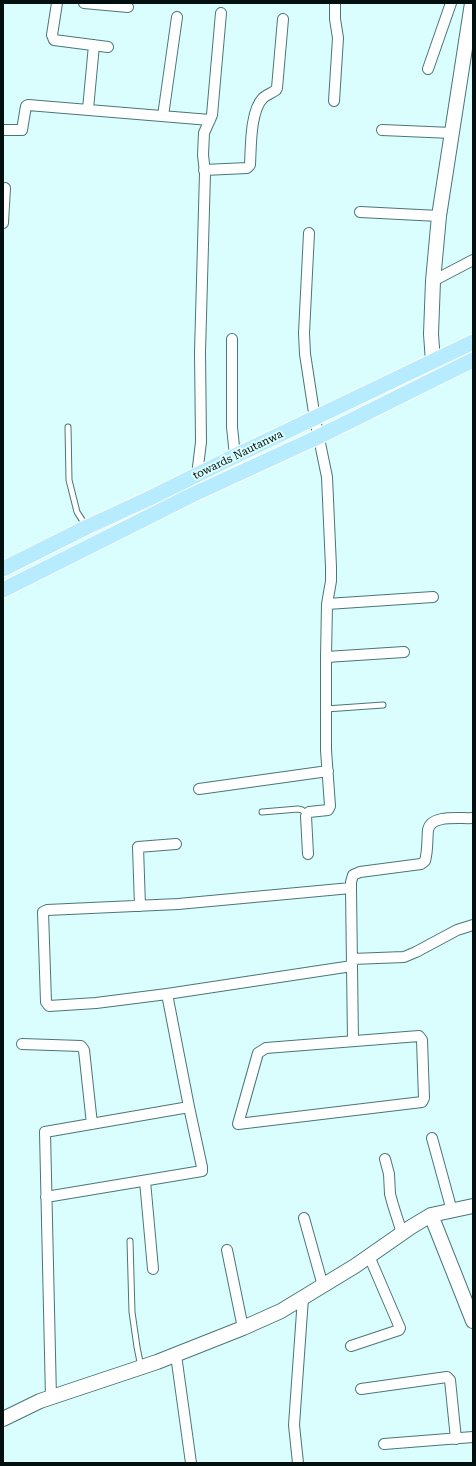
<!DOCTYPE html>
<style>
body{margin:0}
#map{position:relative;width:476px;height:1466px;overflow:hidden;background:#dafefe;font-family:"Roboto Serif",serif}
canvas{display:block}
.frame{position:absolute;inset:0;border:4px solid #010f0f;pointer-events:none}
</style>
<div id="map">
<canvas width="476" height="1466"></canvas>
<div class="frame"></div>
</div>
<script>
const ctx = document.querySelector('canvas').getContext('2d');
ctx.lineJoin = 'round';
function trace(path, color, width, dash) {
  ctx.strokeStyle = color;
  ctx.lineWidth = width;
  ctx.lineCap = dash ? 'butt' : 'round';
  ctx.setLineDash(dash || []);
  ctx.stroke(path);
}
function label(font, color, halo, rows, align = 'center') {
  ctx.font = font + ' "Roboto Serif",serif';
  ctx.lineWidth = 4;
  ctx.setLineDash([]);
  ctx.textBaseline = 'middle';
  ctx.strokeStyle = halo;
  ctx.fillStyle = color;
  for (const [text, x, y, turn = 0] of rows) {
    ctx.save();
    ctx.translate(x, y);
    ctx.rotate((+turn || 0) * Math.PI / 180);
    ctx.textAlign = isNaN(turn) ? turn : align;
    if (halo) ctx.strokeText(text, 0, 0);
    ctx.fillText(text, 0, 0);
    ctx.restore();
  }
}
const lane = new Path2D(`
 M68,427L69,480L77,512L86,526
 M326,709L383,705
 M262,812L298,809L302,810L307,814
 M130,1241L132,1312L137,1347L141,1367`);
const street = new Path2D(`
 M57,3L52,35L54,40L108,47
 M84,3L128,7
 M428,69L451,3
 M334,101L338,38L335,19V3
 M88,109L94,45
 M163,116L177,17
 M3,130H22L26,106L28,105L210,120
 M382,130L452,133
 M204,170L247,168L250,165C251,148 250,111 263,98C266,95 272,93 276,90L277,88L283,19
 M360,212L439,216
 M3,223L5,188
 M433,281L473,260
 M232,339V427L235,456
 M197,475L201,442L200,352L205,173L203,155L204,133L212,115L221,13
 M327,604L433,597
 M326,657L404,652
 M199,789L328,771
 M308,854L306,816L309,812L328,810L330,806L326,750V657L327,604L331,581V567L327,477L315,419L305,354L304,333L309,233
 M140,906L138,847L176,844
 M352,959L404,957L416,952L457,930L473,925
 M352,966L353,1041
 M167,994L96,1003L49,1006L46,1002L43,912L47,910L178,904L351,888
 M419,1036L422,1040L424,1098L422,1102L238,1124L258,1053L266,1048Z
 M22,1044L81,1046L84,1050L92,1124
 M432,1138L452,1211
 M385,1159L389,1174L390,1194L393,1205L402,1233
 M145,1181L153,1269
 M46,1197L202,1171V1167L189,1107
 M304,1218L323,1286
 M227,1250L243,1328
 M351,1346L399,1330L400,1328L369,1256
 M176,1355L191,1463
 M361,1389L447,1377L450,1380L456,1439
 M51,1398L45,1132L189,1107L167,994L352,966L351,888V882L353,875L360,872L421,864L425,861C428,850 427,840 428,830C431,814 460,819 473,818
 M384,1444L473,1437
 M298,1463L294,1425L303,1298`);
const secondary = new Path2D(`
 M440,376L433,362L431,334L433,281L439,216L472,3
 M431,1215L473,1321
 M3,1419L40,1401L157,1362L243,1328L281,1311L355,1266L411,1227L431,1215L473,1206`);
const primary = new Path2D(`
 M3,569L87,527L148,499L235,456L473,342
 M3,590L192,495L318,437L473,360`);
trace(lane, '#4b7676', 7);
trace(street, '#4b7676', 12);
trace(secondary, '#4b7676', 16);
trace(primary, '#fff', 17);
trace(lane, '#fff', 5);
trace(street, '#fff', 10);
trace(secondary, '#fff', 14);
trace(primary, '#b7ecfe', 15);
label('11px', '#010f0f', '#dafefe', [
 ["towards Nautanwa",238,455,-26]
]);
</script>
